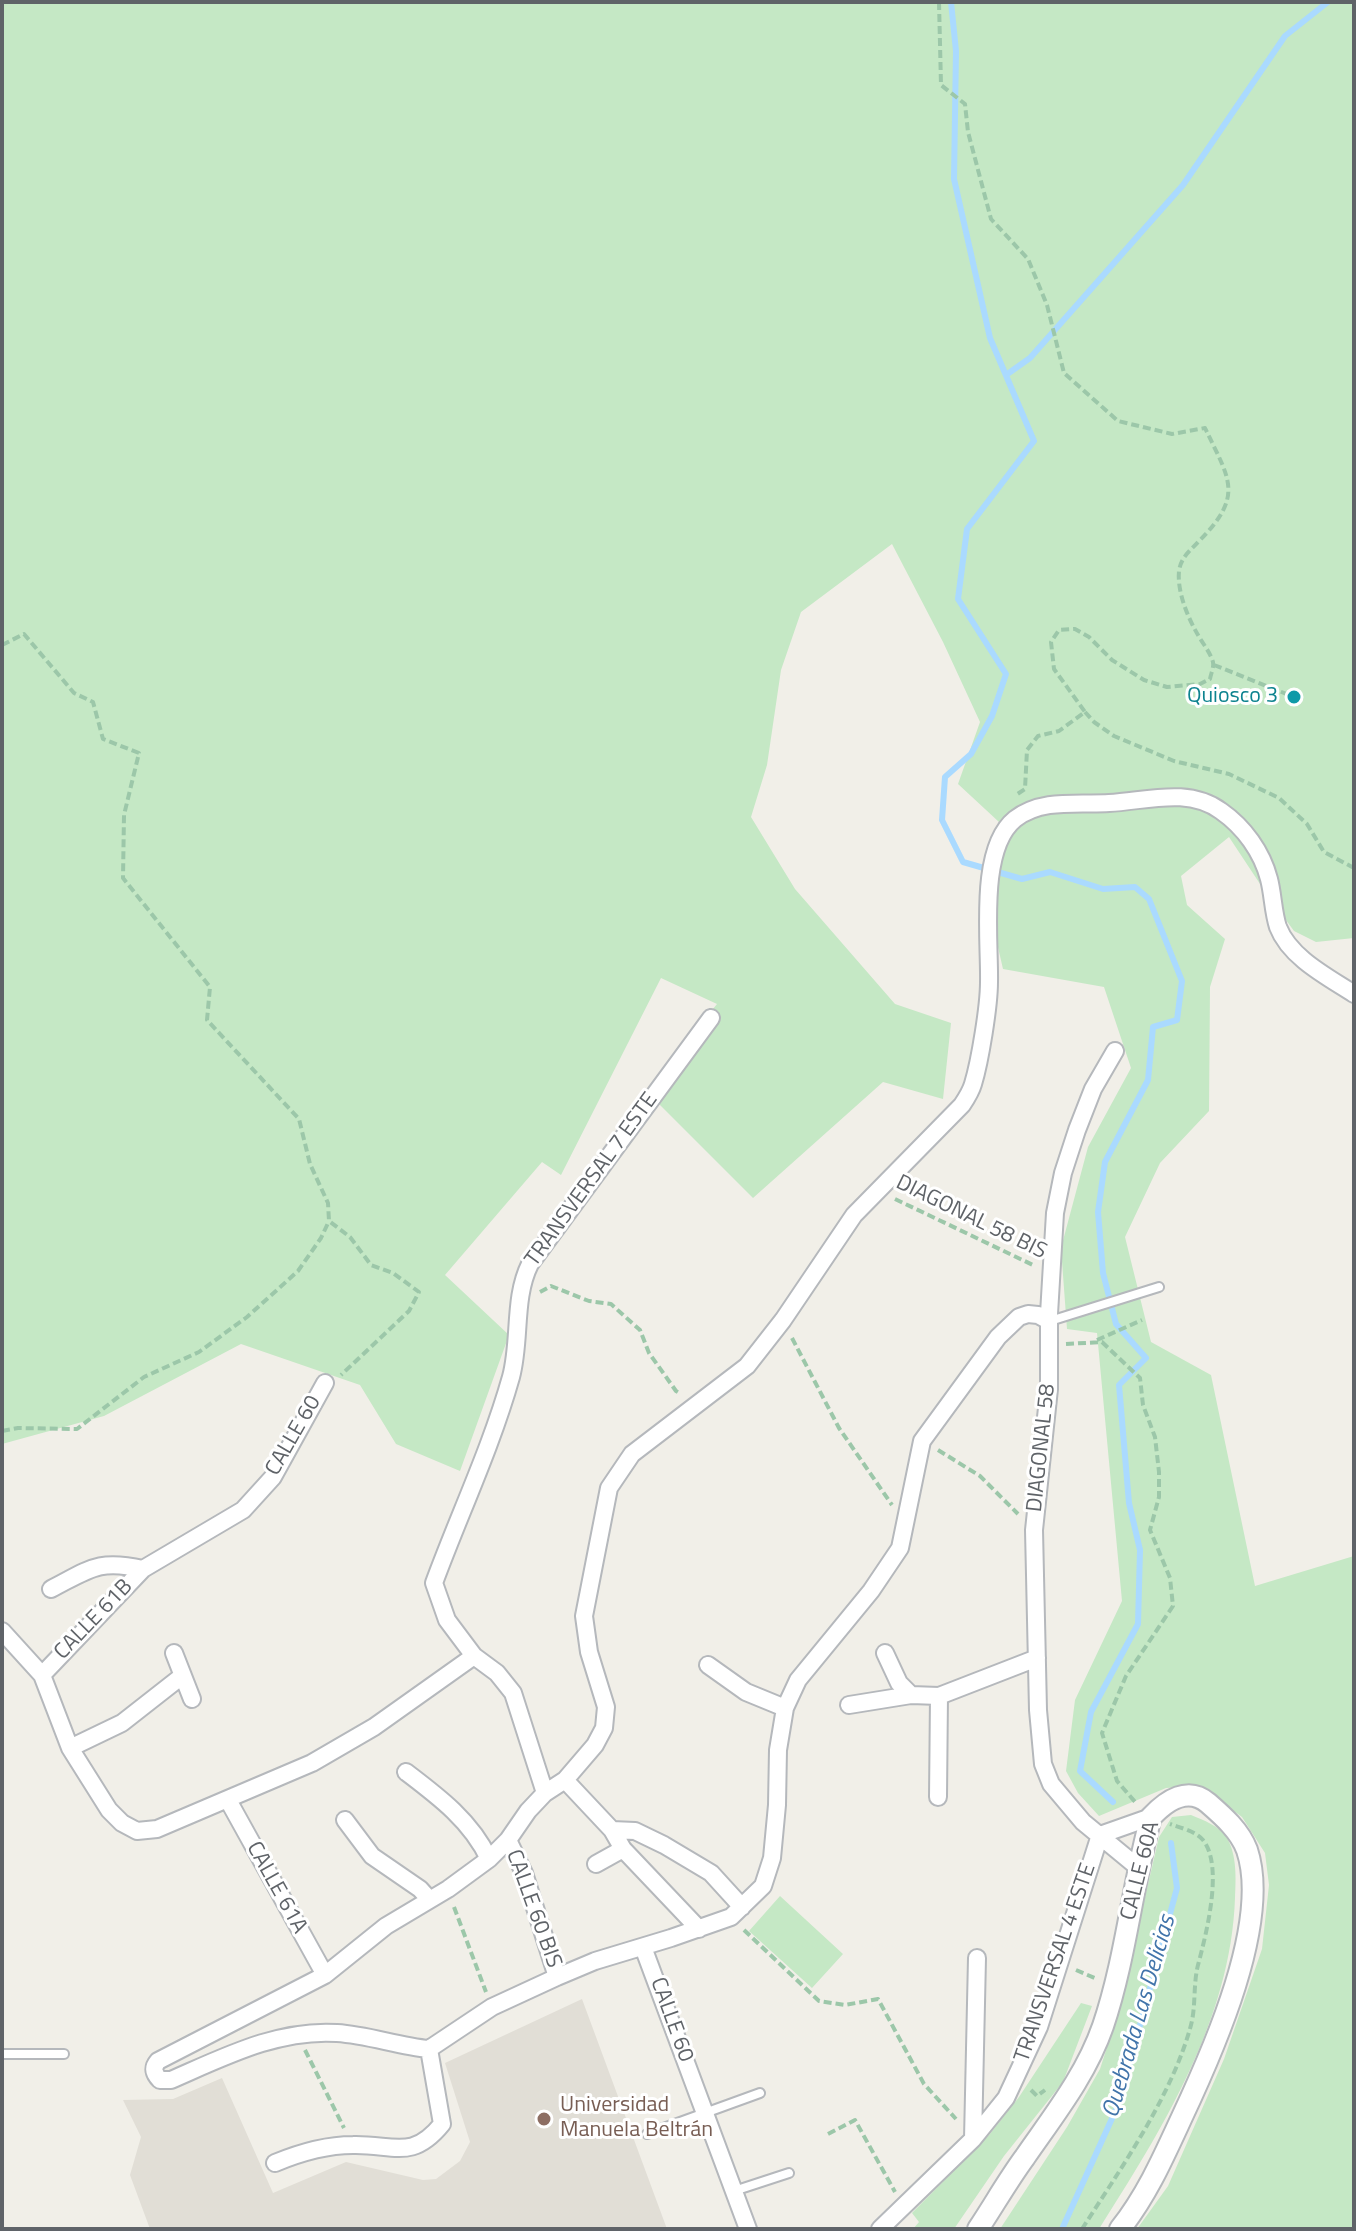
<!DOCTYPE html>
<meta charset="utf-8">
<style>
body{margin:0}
#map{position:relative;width:1356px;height:2231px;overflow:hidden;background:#f1efe8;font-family:"Titillium Web",sans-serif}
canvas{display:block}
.frame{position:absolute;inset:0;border:4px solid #5f6368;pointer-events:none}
</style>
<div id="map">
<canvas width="1356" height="2231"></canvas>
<div class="frame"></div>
</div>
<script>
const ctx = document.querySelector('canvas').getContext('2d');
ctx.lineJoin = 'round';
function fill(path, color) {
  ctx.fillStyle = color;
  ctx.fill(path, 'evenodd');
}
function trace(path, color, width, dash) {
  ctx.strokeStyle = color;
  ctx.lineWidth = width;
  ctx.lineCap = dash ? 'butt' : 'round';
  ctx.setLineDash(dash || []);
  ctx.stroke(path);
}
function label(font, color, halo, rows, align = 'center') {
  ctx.font = font + ' "Titillium Web",sans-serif';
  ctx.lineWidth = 6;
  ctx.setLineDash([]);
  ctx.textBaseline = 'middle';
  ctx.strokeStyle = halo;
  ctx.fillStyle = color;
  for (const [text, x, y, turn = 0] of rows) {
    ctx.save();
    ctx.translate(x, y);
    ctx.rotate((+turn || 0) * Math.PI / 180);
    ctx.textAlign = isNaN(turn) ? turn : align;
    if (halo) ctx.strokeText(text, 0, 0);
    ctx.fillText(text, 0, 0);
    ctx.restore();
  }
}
fill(new Path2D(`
 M582,1999L667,2229H150L130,2175L141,2137L123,2100L173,2099L222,2078L273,2193L346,2162L423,2180L436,2179L460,2161L470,2142L445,2063Z`), '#e1ded6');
fill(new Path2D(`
 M2,2H1354V938L1316,942L1294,931L1264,890L1229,837L1181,876L1187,905L1225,939L1210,987L1209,1111L1160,1163L1125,1237L1151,1342L1211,1375L1255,1586L1354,1556V2229H1137L1168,2186L1224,2059L1262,1949L1269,1885L1265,1853L1242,1817L1200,1786L1166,1788L1099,1816L1078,1793L1066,1771L1075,1700L1122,1601L1097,1333L1067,1329L1061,1248L1088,1147L1131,1068L1104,987L1003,969L983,882L999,822L958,784L980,722L943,642L892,544L801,612L781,670L767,765L751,817L795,889L895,1004L951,1023L943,1099L883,1082L753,1198L646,1091L717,1004L661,978L561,1175L542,1162L445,1275L509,1335L460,1471L396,1444L360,1385L241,1344L104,1416L2,1444Z
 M1191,1815C1203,1820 1220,1826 1227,1838C1237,1855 1236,1879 1235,1898C1231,2019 1162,2130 1099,2229H1000L1067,2127L1100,2069L1118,2013L1159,1837L1172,1817Z
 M780,1896L843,1954L812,1988L749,1931Z
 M1081,2003L1092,2006L1063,2082L1004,2156L954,2229H913L919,2222L912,2213L989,2135L1019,2097Z`), '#c5e8c5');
trace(new Path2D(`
 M951,2L956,51L954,179L990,338L1034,441L967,529L958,599L1006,674L992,716L971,754L945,777L942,820L963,862L1022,879L1050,872L1103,889L1135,887L1149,899L1182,981L1177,1020L1153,1027L1148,1080L1105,1162L1098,1212L1103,1273L1116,1324L1146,1358L1119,1385L1129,1503L1140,1550L1138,1624L1091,1712L1080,1771L1113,1802
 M1006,375L1030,358L1183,185L1285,36L1328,2
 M1062,2229L1119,2103L1177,1888L1171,1843`), '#aadaff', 6);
const service = new Path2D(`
 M1050,1321L1159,1287
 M2,2054H64
 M647,2134L760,2093
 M734,2191L789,2173`);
const minor = new Path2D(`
 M1115,1051L1093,1089L1077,1130L1063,1173L1055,1213L1049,1314V1389L1034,1530L1038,1710L1043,1764L1051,1784L1083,1822L1140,1869
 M1049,1321L1038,1315L1028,1314L1019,1317L998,1337L922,1441L900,1548L871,1591L798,1680L785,1708L778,1750L777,1805L772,1858L763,1886L731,1917L671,1938L595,1961L557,1977L492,2007L429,2049C398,2046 368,2035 337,2033C278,2029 224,2057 171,2080H160C154,2074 152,2068 158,2061L325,1975L386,1926L448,1889L489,1859L508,1840L528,1811L545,1793L565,1780L595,1745L604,1728L606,1707L589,1652L584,1616L609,1488L632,1454L747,1366L783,1320L854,1215L962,1105C966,1099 971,1091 973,1084C980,1061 989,1006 989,982C990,940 978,849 1015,819C1042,798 1079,805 1109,803C1147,801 1188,787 1221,811C1244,827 1262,852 1269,879C1273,894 1273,912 1278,927C1290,958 1328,977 1354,994
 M51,1589C90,1569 98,1559 143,1569
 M2,1631L42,1675L70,1748L109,1810L122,1823L137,1831L157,1829L312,1763L374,1727L474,1656
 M174,1653L192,1699
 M885,1653L899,1683L911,1695
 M708,1665L746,1692L785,1708
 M42,1675L143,1569L243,1510L273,1477L325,1383
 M849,1705L911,1695L939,1696L1037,1658
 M70,1748L122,1723L182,1676
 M406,1772C439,1797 471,1821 489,1859
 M565,1780L612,1830L623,1849L699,1929
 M545,1793L513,1693L497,1673L474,1656L447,1620L434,1583C459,1515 491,1448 511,1377C521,1340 513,1298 530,1264L711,1018
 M938,1797L939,1696
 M228,1800L325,1975
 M345,1820L372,1856L420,1889L429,1899
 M612,1830L635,1831L664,1845L711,1873L742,1907
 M1100,1835L1151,1817
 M508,1840L524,1873L557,1977
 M596,1864L623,1849
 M643,1947L748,2229
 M973,2139L977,1958
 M275,2163C299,2153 325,2145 353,2145C394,2144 412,2161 442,2124L429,2049
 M880,2229L973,2139L1006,2098L1039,2027L1100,1835`);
const tertiary = new Path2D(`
 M978,2229C994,2205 1008,2180 1025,2157C1054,2115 1086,2075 1103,2026C1126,1958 1132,1886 1151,1817C1167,1800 1188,1786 1208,1803C1223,1816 1240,1831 1247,1850C1271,1922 1213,2051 1182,2117C1164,2156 1147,2195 1120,2229`);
trace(service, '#b5b8bc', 12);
trace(minor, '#b5b8bc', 20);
trace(tertiary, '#b5b8bc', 24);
trace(new Path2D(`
 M939,2L941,85L965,104L968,132L991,219L1028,259L1047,305L1064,373L1118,421L1172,434L1205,428C1229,479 1245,495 1199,541C1190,551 1181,557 1179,571C1177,592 1188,618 1198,635C1203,644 1210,652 1213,662C1214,668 1211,673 1210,679L1200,684L1167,687L1144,680L1112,660L1089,637L1075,629L1059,630L1051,642L1054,669L1085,712L1059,731L1038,736L1027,750L1025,789L1016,795
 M2,645L24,634L74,693L93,702L103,739L139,753L124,815L123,878L210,987L207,1020L299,1119L310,1164L328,1203L329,1221L350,1237L371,1265L393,1273L419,1292L409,1311L341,1375
 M1214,665L1294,697
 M1085,712L1094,722L1114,736L1174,761L1229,774L1279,798L1307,824L1324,852L1354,868
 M895,1199L1035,1266
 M540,1292L551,1286L589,1301L611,1304L640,1330L649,1353L676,1391L681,1394
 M792,1338L839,1428L892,1505
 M1097,1340L1142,1320
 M1066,1344L1102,1342L1140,1378L1143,1405L1155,1437L1159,1472V1497L1150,1530L1170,1578L1173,1606L1126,1676L1102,1733L1117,1781L1136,1803
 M2,1431L18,1428L77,1429L144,1377L199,1352L247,1317L298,1271L321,1238L329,1221
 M938,1450L980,1476L1018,1514
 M454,1907L486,1992
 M744,1930L819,2001L845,2005L878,1999L924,2084L956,2119
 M1076,1970L1097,1979
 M305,2050L344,2128
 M1031,2090L1037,2096L1045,2090
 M828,2134L855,2120L895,2192
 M1082,2229C1121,2168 1172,2096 1191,2025C1196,2006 1193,1985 1198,1965C1206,1935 1224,1866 1203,1840C1195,1831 1181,1828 1170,1824`), '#9cc7a9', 4, [8, 4]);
trace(service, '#fff', 8);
trace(minor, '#fff', 16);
trace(tertiary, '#fff', 20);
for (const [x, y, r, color] of [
 [1294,697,8,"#0f9aa8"],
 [544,2119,8,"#8d6e63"]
]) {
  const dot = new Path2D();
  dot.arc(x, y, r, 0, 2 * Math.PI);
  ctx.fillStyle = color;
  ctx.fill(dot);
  trace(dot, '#fff', 3);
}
label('22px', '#0d838f', '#fff', [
 ["Quiosco 3",1278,697]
], 'right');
label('22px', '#5f6368', '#fff', [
 ["TRANSVERSAL 7 ESTE",592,1180,-54],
 ["DIAGONAL 58 BIS",971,1218,26],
 ["CALLE 60",294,1436,-60],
 ["DIAGONAL 58",1042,1448,-84],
 ["CALLE 61B",94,1620,-46],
 ["CALLE 60A",1141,1871,-76],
 ["CALLE 61A",276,1888,61],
 ["CALLE 60 BIS",533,1909,70],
 ["TRANSVERSAL 4 ESTE",1056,1963,-71],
 ["CALLE 60",671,2020,70]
]);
label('22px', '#785e54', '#fff', [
 ["Universidad",560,2106],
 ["Manuela Beltrán",560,2131]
], 'left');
label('italic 24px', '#4174aa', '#fff', [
 ["Quebrada Las Delicias",1140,2017,-74]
]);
</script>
